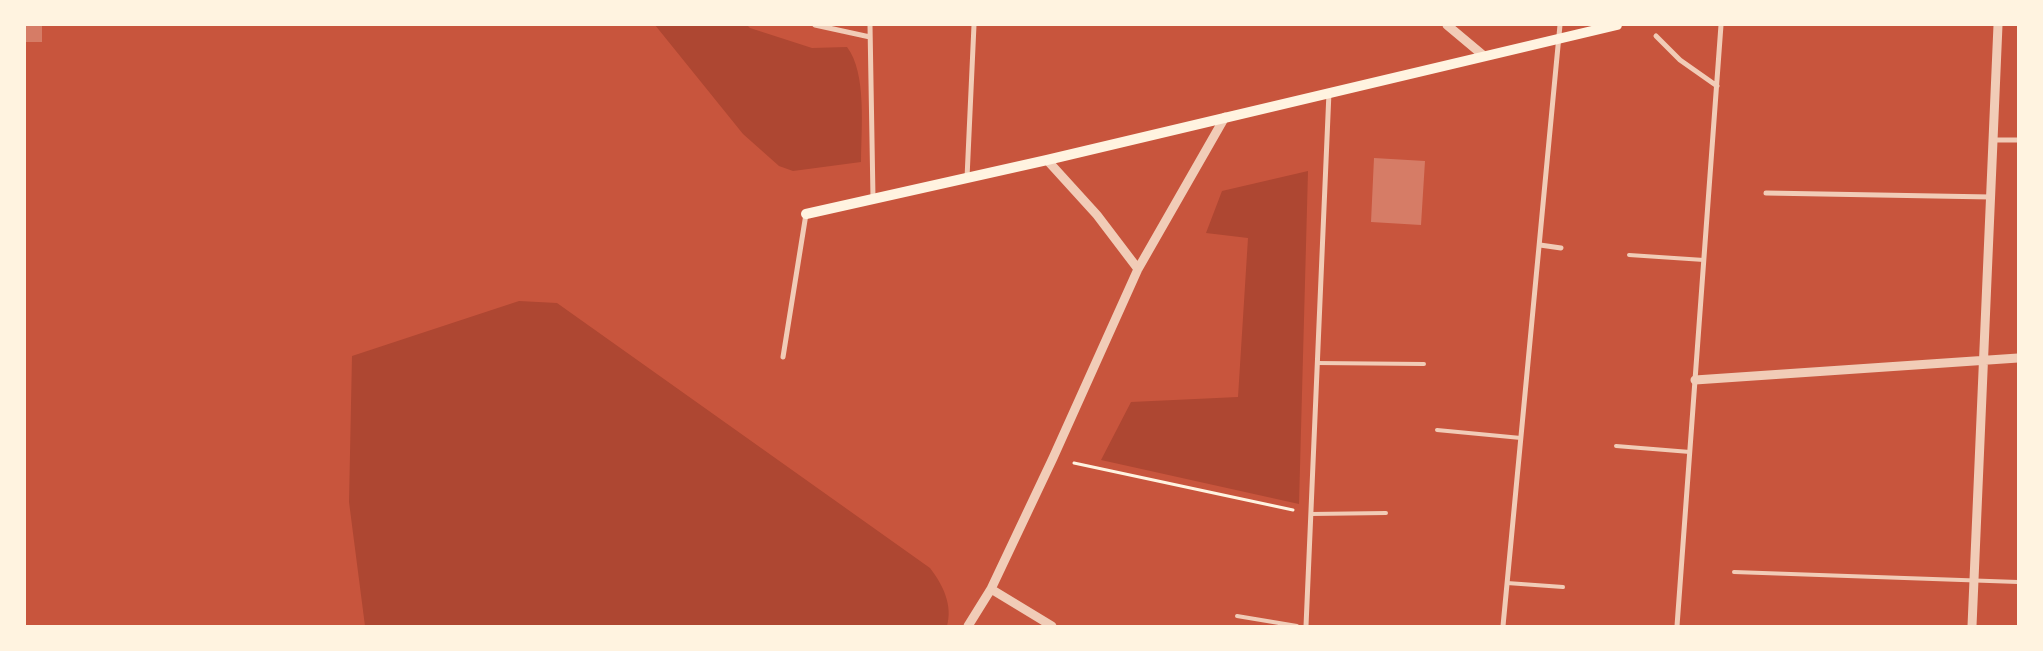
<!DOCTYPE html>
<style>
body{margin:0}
#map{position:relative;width:2043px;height:651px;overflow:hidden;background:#c8553d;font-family:Poppins,sans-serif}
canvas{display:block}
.frame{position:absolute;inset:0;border:26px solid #fff3e0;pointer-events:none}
</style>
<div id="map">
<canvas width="2043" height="651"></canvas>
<div class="frame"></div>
</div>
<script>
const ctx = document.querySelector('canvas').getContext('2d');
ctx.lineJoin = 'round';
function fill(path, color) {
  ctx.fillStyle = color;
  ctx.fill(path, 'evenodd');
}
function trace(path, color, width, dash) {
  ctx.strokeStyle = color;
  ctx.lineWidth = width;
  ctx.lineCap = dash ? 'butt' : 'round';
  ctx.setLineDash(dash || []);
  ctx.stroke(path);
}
fill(new Path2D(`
 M655,25H747L750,28L812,48L847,47C867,73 861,129 861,162L793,171L779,166L743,134Z
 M1308,171L1299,504L1101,460L1131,402L1238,397L1248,238L1206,233L1222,191Z
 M519,301L557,303L930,568C943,585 953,605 947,626H365L349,502L352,356Z`), '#ae4732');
fill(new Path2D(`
 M25,25H42V42H25Z
 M1374,158L1425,161L1421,225L1371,222Z`), '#d67c66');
trace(new Path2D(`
 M1074,463L1293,510`), '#fff3e0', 3);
trace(new Path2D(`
 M1629,255L1704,260
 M1317,363L1424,364
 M1437,430L1521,438
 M1616,446L1690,452
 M1311,514L1386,513
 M1734,572L2018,582
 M1507,583L1563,587
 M1237,616L1297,626`), '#f1ccb7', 4);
trace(new Path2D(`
 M815,25L870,37
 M870,25L873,198
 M1656,36L1680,60L1717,86
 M1994,140H2018
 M967,178L974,25
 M1766,193L1991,197
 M1540,245L1561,248
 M783,357L806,214
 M1306,626L1329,92
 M1503,626L1560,25
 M1677,626L1721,25`), '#f1ccb7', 5);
trace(new Path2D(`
 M1447,25L1484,56
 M1047,160L1097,215L1138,269
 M1695,380L2018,358
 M991,589L1052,626
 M968,626L991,589L1053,458L1138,269L1225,117
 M1972,626L1998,25`), '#f1ccb7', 9);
trace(new Path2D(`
 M806,214L1047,160L1617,25`), '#fff3e0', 10);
</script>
